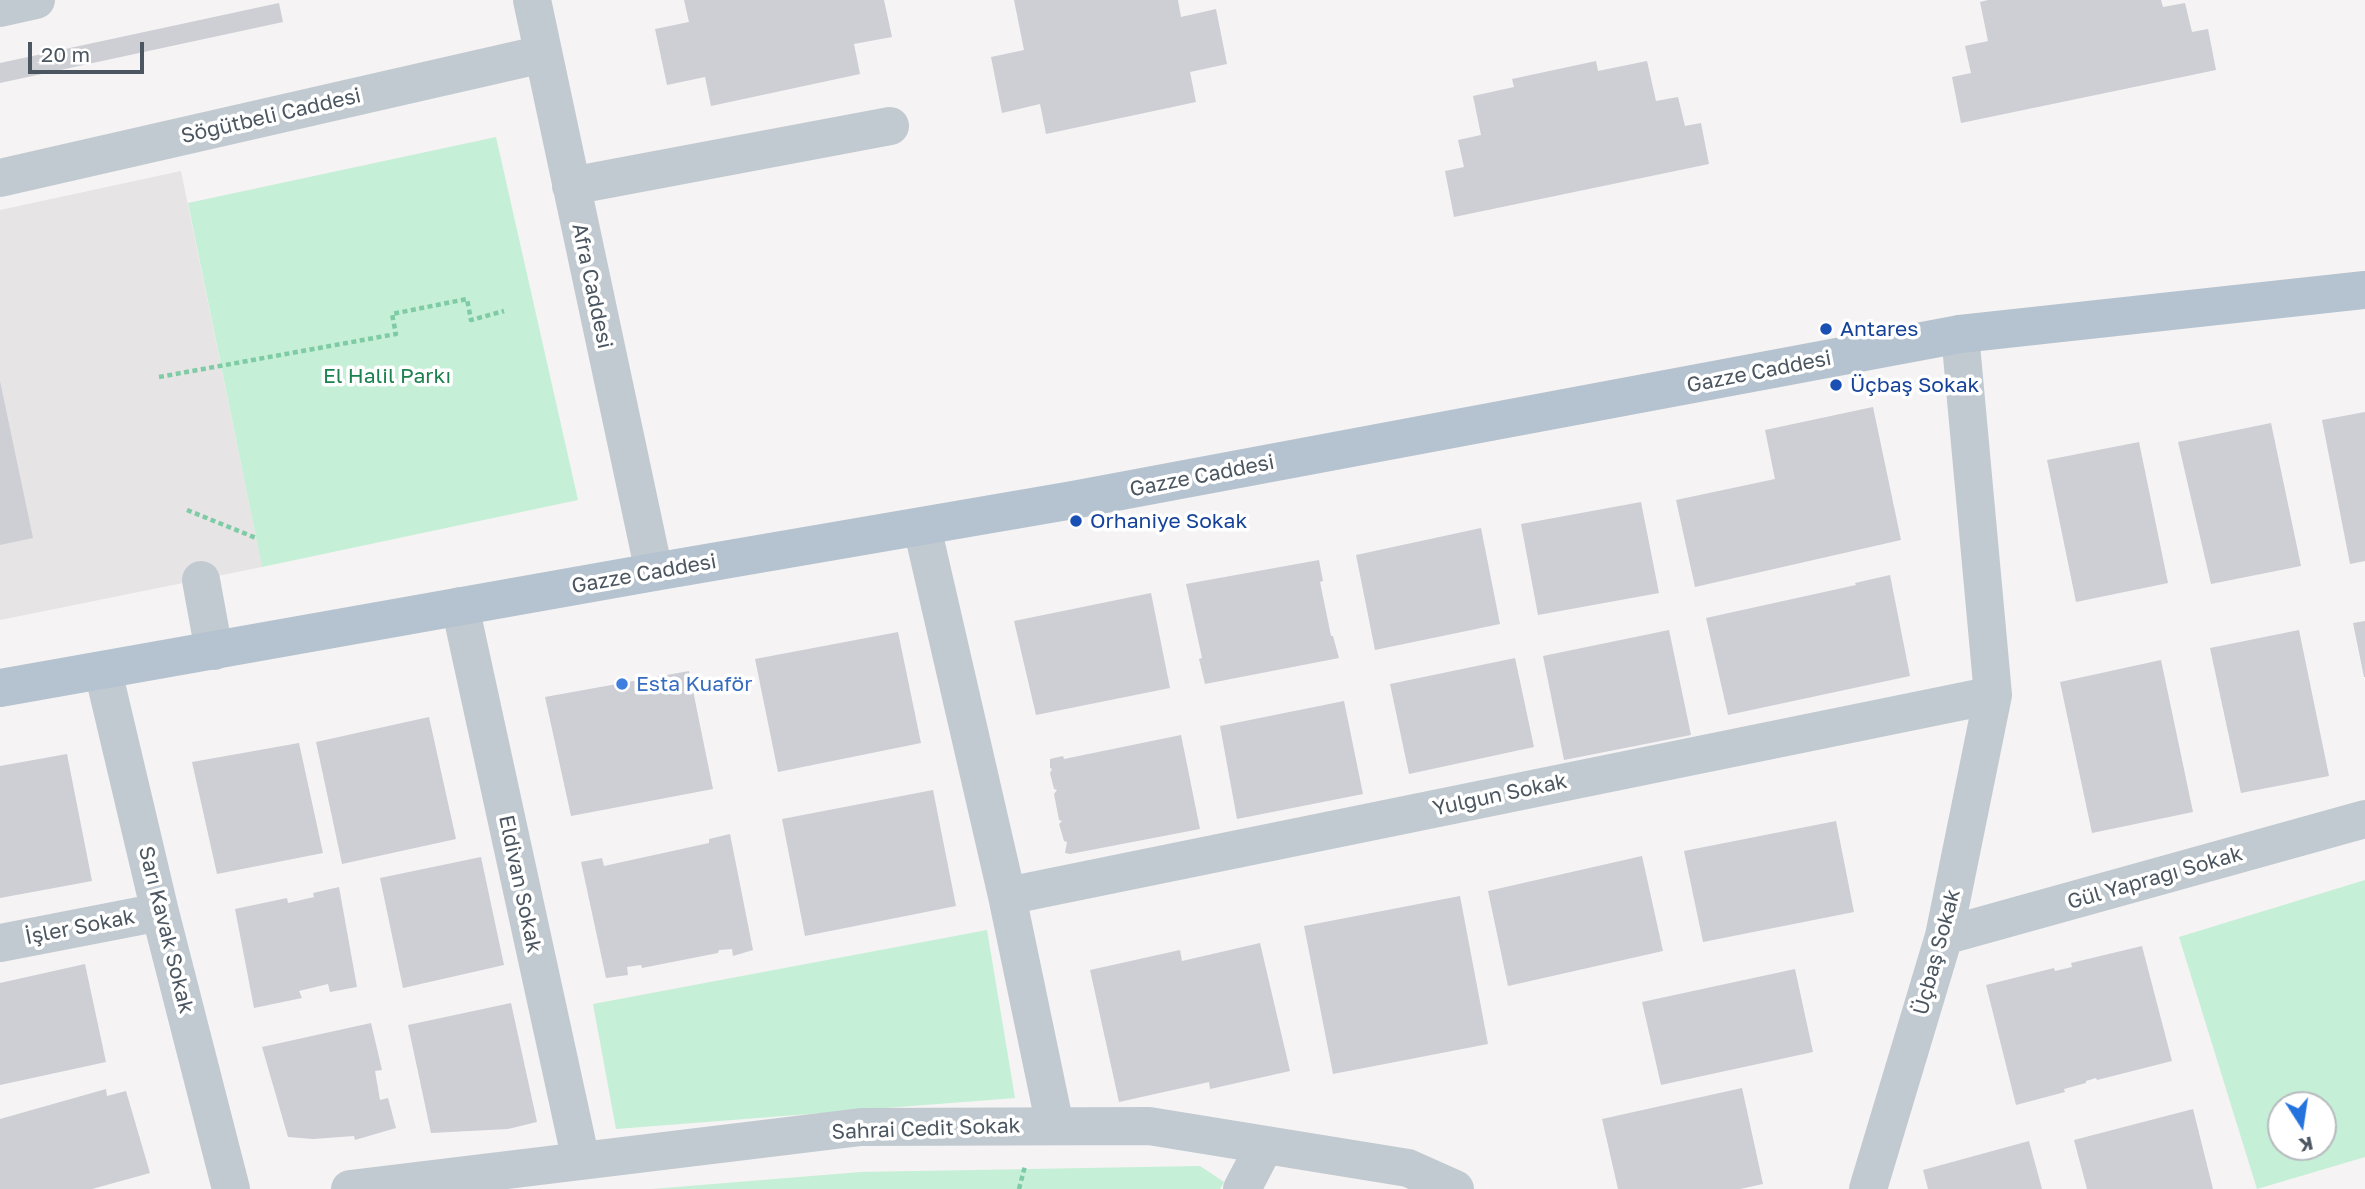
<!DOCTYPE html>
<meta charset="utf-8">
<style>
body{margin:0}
#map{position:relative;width:2365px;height:1189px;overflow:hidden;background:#f5f3f3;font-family:"Golos Text",sans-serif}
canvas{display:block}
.north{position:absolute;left:2267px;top:1091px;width:70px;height:70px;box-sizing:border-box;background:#fff;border:2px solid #b7bbbf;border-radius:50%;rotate:168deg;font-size:19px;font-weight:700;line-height:28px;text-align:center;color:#4b5660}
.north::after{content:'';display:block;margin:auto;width:24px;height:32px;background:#2574dd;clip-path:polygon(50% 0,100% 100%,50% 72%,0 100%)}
.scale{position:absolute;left:28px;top:42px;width:116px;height:32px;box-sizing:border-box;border:4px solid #4b5660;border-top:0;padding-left:9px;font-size:21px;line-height:24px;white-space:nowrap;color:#4b5660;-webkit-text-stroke:5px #fff;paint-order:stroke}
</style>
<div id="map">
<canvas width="2365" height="1189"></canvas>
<div class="north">K</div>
<div class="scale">20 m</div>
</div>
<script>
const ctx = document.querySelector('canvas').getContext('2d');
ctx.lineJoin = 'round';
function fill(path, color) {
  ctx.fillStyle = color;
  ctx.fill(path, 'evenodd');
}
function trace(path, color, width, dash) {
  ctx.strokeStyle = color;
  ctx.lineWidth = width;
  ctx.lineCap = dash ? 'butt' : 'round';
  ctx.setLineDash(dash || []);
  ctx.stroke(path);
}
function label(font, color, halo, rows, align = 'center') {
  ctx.font = font + ' "Golos Text",sans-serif';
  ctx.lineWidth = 7;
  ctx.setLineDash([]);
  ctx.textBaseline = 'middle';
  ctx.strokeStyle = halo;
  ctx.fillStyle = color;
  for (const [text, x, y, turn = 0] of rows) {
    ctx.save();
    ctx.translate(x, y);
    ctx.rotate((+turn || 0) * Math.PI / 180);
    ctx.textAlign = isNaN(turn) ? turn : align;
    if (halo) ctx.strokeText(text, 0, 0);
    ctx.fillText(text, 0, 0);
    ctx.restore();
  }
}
fill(new Path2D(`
 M181,171L262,567L0,620V210Z`), '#e6e4e5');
fill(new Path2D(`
 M496,137L578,500L262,567L188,203Z
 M2365,880V1157L2257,1189L2179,937ZM2281,1105H2323V1147H2281Z
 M987,930L1015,1098L616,1129L593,1004Z
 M1200,1166L1224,1182L1220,1189H652L861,1172Z`), '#c5efd6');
fill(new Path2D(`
 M684,0H884L892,37L854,44L860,74L711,106L705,77L667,85L655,29L689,22Z
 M1014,0H1178L1181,17L1216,9L1227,64L1190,72L1196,102L1046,134L1040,104L1002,113L991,57L1024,50Z
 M1988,0H2161L2163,7L2185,3L2192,32L2208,29L2216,70L1961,123L1952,77L1971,73L1965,46L1988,41L1980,2Z
 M279,3L283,22L0,83V63Z
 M1596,61L1598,71L1647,61L1656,101L1678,97L1685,126L1701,123L1709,164L1454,217L1445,171L1464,167L1458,140L1481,135L1473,96L1514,87L1512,79Z
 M0,381L33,538L0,545Z
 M1873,407L1901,540L1695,587L1676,500L1775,479L1765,430Z
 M2365,412V561L2350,564L2322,420Z
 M2271,423L2301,566L2211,584L2178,442Z
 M2139,442L2168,583L2076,602L2047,460Z
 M1641,502L1659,593L1538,615L1521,524Z
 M1481,528L1500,624L1375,650L1356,555Z
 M1319,560L1323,581L1320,582L1331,636H1333L1339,658L1205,684L1199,659L1202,658L1186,584Z
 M1890,575L1910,676L1728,715L1706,618L1856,585L1855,583Z
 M1151,593L1170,688L1036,715L1014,621Z
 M2365,621V677H2364L2353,623Z
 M1669,630L1691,735L1564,760L1543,656Z
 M2299,630L2329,776L2241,793L2210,648Z
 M898,632L921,743L778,772L755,659Z
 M1515,658L1534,747L1409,774L1390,684Z
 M2161,660L2193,812L2092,833L2060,682Z
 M689,671L713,789L571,816L545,697Z
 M1344,701L1363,794L1237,819L1220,726Z
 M429,717L456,839L342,864L316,742Z
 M1181,735L1200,829L1070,854L1065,853L1067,842L1064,841L1059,824L1062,821L1059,820L1054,794L1057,790L1054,789L1050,773L1052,769L1050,768V759L1063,756L1064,759Z
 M299,743L323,853L217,874L192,762Z
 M67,754L92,881L0,898V766Z
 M933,790L956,906L805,936L782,819Z
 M1836,821L1854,912L1703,942L1684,851Z
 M730,834L753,950L733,956L732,949L719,950L718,953L642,968L641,965L627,967L628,975L606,978L581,862L602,858L604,866L709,843V839Z
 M1642,856L1663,951L1508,986L1488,891Z
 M481,857L504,965L403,988L380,878Z
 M339,887L357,987L330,992L328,984L299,991L302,998L254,1008L235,909L287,898L288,903L314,897L313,893Z
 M1460,896L1488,1044L1333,1074L1304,926Z
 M1260,943L1290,1071L1210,1089L1209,1082L1119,1102L1090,970L1180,950L1182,961Z
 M2142,946L2172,1061L2097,1080L2096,1078L2086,1081V1083L2064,1089L2065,1092L2016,1105L1986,985L2054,968L2055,971L2072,967L2071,963Z
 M85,964L106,1062L0,1085V983Z
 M1795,969L1813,1052L1661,1085L1642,1002Z
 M511,1003L537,1122L508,1129L431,1133L408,1025Z
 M371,1023L382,1070L375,1071L380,1100L388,1098L396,1128L355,1140L354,1136L313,1139L288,1137L262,1047Z
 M1742,1088L1763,1184L1740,1189H1618L1602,1119Z
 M106,1089L107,1096L126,1091L150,1173L92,1189H0V1119Z
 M2193,1109L2213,1189H2087L2074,1140Z
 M2029,1141L2042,1189H1928L1923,1170Z`), '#cdcfd5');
trace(new Path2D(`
 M159,377L396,334L392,314L467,299L471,320L504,311
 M187,510L256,538
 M1019,1189L1025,1166`), '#7fcba6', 4.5, [5, 3.5]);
trace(new Path2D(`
 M532,0L654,572
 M0,8L36,0
 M0,178L543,54
 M571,186L890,126
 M922,527L1007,896L1055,1126
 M201,580L214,651
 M460,606L581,1161
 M103,671L160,912L231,1189
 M1007,896L1993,695
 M1944,936L2365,819
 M0,943L160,912
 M350,1189L861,1127L1149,1126L1408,1168L1455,1189
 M1242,1189L1265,1145
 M1868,1189L1944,936L1993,695L1960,334`), '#c2cad1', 38);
trace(new Path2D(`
 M0,688L654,572L1073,500L1960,334L2365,290`), '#b5c2cf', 38);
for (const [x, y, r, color] of [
 [1826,329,7,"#1a4fb4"],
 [1836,385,7,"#1a4fb4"],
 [1076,521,7,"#1a4fb4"],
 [622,684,7,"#3f7fe0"]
]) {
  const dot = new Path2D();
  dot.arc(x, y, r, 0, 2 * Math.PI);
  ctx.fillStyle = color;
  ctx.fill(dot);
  trace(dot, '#fff', 2.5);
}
label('21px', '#4b5660', '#fff', [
 ["Söğütbeli Caddesi",271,116,-13],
 ["Afra Caddesi",592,286,78],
 ["Gazze Caddesi",1759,372,-11],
 ["Gazze Caddesi",1202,476,-11],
 ["Gazze Caddesi",644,574,-10],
 ["Yulgun Sokak",1500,795,-12],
 ["Gül Yaprağı Sokak",2155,878,-16],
 ["Eldivan Sokak",520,884,78],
 ["İşler Sokak",80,927,-11],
 ["Sarı Kavak Sokak",166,930,76],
 ["Üçbaş Sokak",1937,952,-75],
 ["Sahrai Cedit Sokak",926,1129,-2]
]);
label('21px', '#164399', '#fff', [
 ["Antares",1840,329],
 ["Üçbaş Sokak",1850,385],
 ["Orhaniye Sokak",1090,521]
], 'left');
label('21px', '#1d804f', '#fff', [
 ["El Halil Parkı",387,376]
]);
label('21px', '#366cbe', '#fff', [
 ["Esta Kuaför",636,684]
], 'left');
</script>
